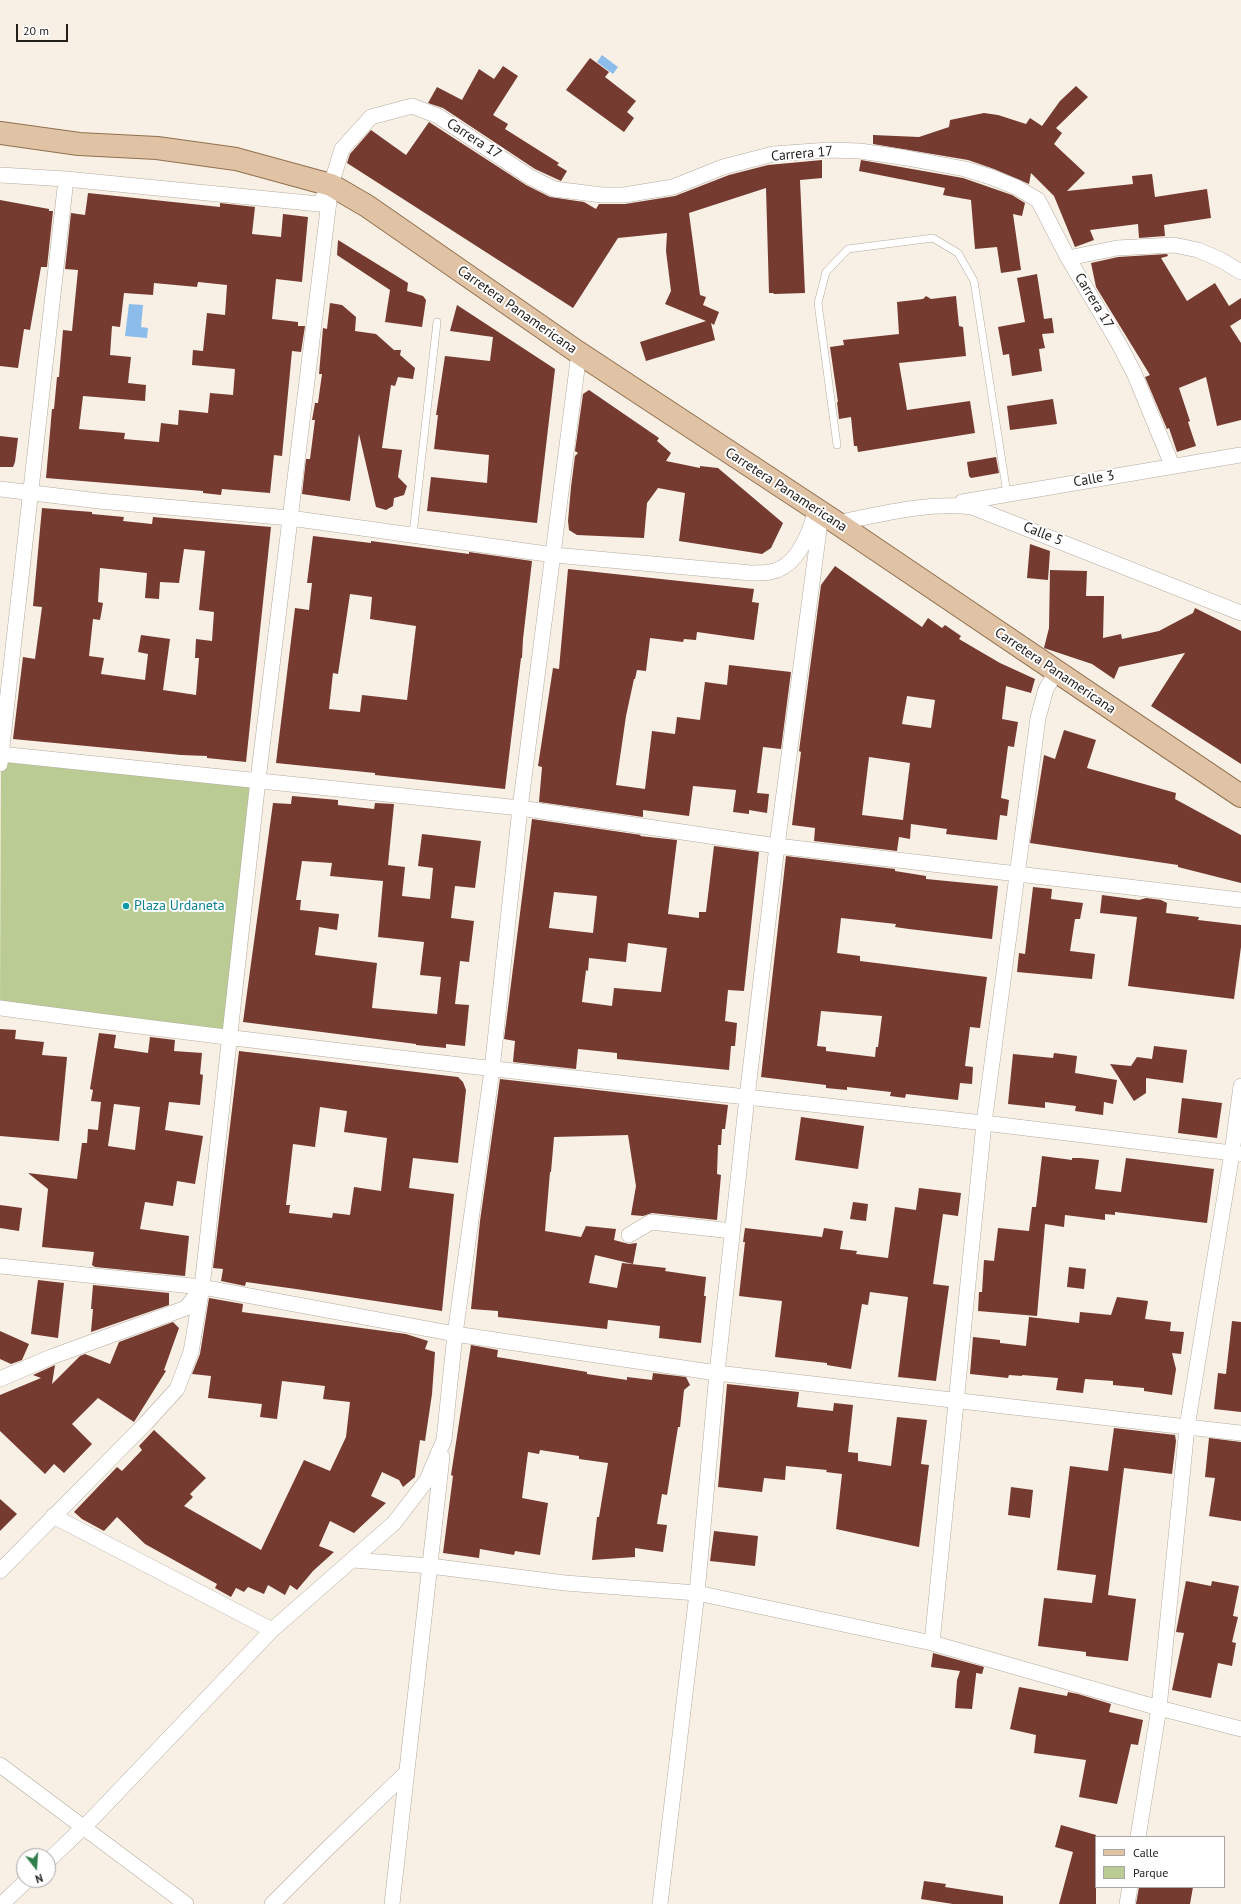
<!DOCTYPE html>
<style>
body{margin:0}
#map{position:relative;width:1241px;height:1904px;overflow:hidden;background:#f8efe5;font-family:"PT Sans",sans-serif}
canvas{display:block}
.legend{position:absolute;left:1095px;top:1836px;width:130px;height:52px;box-sizing:border-box;background:#fefefe;border:1px solid #a7a6a4;margin:0;padding:5px 7px;list-style:none;font-size:12px;color:#24211d}
.legend li{display:flex;align-items:center;gap:8px;height:20px}
.legend b{width:20px;border:1px solid #a7a6a4}
.north{position:absolute;left:16px;top:1848px;width:40px;height:40px;box-sizing:border-box;background:#fefefe;border:1px solid #a7a6a4;border-radius:50%;rotate:163deg;font-size:11px;font-weight:700;line-height:16px;text-align:center;color:#24211d}
.north::after{content:'';display:block;margin:auto;width:14px;height:18px;background:#307e4e;clip-path:polygon(50% 0,100% 100%,50% 72%,0 100%)}
.scale{position:absolute;left:16px;top:24px;width:52px;height:18px;box-sizing:border-box;border:2px solid #24211d;border-top:0;padding-left:5px;font-size:12px;line-height:14px;white-space:nowrap;color:#24211d;-webkit-text-stroke:3px #fefefe;paint-order:stroke}
</style>
<div id="map">
<canvas width="1241" height="1904"></canvas>
<ul class="legend">
<li><b style="height:5px;background:#e0c2a4"></b>Calle</li>
<li><b style="height:11px;background:#bacc93"></b>Parque</li>
</ul>
<div class="north">N</div>
<div class="scale">20 m</div>
</div>
<script>
const ctx = document.querySelector('canvas').getContext('2d');
ctx.lineJoin = 'round';
function fill(path, color) {
  ctx.fillStyle = color;
  ctx.fill(path, 'evenodd');
}
function trace(path, color, width, dash) {
  ctx.strokeStyle = color;
  ctx.lineWidth = width;
  ctx.lineCap = dash ? 'butt' : 'round';
  ctx.setLineDash(dash || []);
  ctx.stroke(path);
}
function label(font, color, halo, rows, align = 'center') {
  ctx.font = font + ' "PT Sans",sans-serif';
  ctx.lineWidth = 4;
  ctx.setLineDash([]);
  ctx.textBaseline = 'middle';
  ctx.strokeStyle = halo;
  ctx.fillStyle = color;
  for (const [text, x, y, turn = 0] of rows) {
    ctx.save();
    ctx.translate(x, y);
    ctx.rotate((+turn || 0) * Math.PI / 180);
    ctx.textAlign = isNaN(turn) ? turn : align;
    if (halo) ctx.strokeText(text, 0, 0);
    ctx.fillText(text, 0, 0);
    ctx.restore();
  }
}
fill(new Path2D(`
 M1,754L258,780L230,1039L0,1008Z`), '#bacc93');
fill(new Path2D(`
 M602,55L618,67L613,74L597,62Z
 M129,304L143,305L141,327L148,328L147,338L125,336Z`), '#8bbcea');
fill(new Path2D(`
 M590,58L609,72L605,77L636,101L627,112L634,118L624,132L566,90Z
 M503,66L518,76L493,115L508,124L505,129L559,163L557,165L567,171L561,181L535,169L443,108L428,103L437,87L462,100L479,69L494,79Z
 M1076,86L1088,97L1056,128L1062,133L1054,144L1085,173L1067,191L1133,184L1132,176L1152,174L1155,197L1207,189L1211,218L1164,225L1165,236L1139,238L1138,224L1090,230L1094,240L1075,247L1054,196L1031,173L1029,184L994,169L968,160L873,144V135L919,137L949,127L950,120L984,113L998,115L1026,124L1030,118L1042,126L1060,101Z
 M429,122L526,185L550,197L584,202L596,209L599,204H625L675,196L729,175L768,165L822,160V178L800,180L805,293L774,294L773,293H769L766,188L689,213L700,295L706,297L703,305L719,312L714,325L711,323L715,340L646,361L640,342L706,321L665,304L671,291L666,251L667,233L618,238L573,308L347,163L350,154L371,130L406,155Z
 M861,160L963,178L1012,195L1025,203L1022,216L1013,214L1021,270L1001,273L997,247L975,249L971,200L943,195L945,188L859,171Z
 M88,193L220,207V203L255,207L252,234L281,237L283,214L308,217L302,282L276,279L272,319L298,322V326H305L301,352L292,351L282,456L274,455L270,493L222,489L221,495L203,493V491L46,478L52,409H54L57,377H59L63,330L72,331L78,270L65,269L71,213L85,215ZM198,282L227,285L225,315L207,313L203,351L193,350L192,365L235,369L233,395L210,393L208,413L179,410L178,425L161,423L159,442L124,439L125,433L79,429L83,396L145,401L146,385L128,383L131,357L110,355L112,326L120,327L124,293L153,295L154,283L197,287Z
 M0,200L49,209V211H53L47,267H41L30,330L24,329L18,368L0,366Z
 M338,240L408,283L407,291L423,296L426,300L422,327L385,322L390,290L337,255Z
 M1167,254L1168,256L1161,258L1187,301L1215,283L1229,306L1241,298V319L1230,326L1241,343V420L1217,426L1206,377L1179,388L1190,421L1188,422L1196,446L1177,452L1169,428L1167,429L1145,377L1150,375L1096,287L1091,263L1118,257Z
 M1037,274L1044,319L1052,318L1054,333L1042,334L1045,348L1039,349L1042,371L1012,376L1009,354L1003,355L998,327L1025,322L1017,278Z
 M926,296L931,299L956,296L959,326L963,327L966,356L899,363L907,410L970,401L975,433L858,452L857,446H854L851,417L839,419L837,402H838L830,347L844,345L843,340L899,334L897,302L923,299Z
 M330,303L342,305L356,317L355,331L376,334L394,350H401L400,355L415,368L413,379L398,377L395,386L391,385L382,448L402,450L398,477L407,486L404,495L394,498L393,506L386,510L376,507L359,434L350,501L302,494L306,459H310L315,420H312L315,403H318L322,374H319L323,328L327,329Z
 M457,305L555,369L537,523L427,511L431,477L487,483L489,455L434,449L438,415H436L445,356L490,361L493,337L450,331Z
 M589,390L659,438L657,441L671,453L666,461L700,468V466L718,468L783,523L771,548L762,554L679,541L685,493L658,488L647,503L644,538L577,535L569,530L568,521L571,487L575,456L578,453L575,451L583,394Z
 M1053,399L1057,424L1010,430L1007,406Z
 M0,436L18,438L15,462L13,467H0Z
 M996,457L999,473L971,478L969,476L967,462Z
 M42,508L92,512V514L124,517L123,521L152,524L153,517L271,527L246,762L207,758V756L181,755L13,739L23,657L35,659L40,622L42,607L33,606ZM184,549L205,551L199,610L214,612L212,641L196,639L195,658H199L196,695L163,690L170,639L141,635L138,652L148,654L145,680L101,674L104,658L89,656L93,619L100,620L103,603L98,602L100,568L147,573L145,598L159,599L160,582L179,583Z
 M313,536L371,543V541L469,554V552L532,561L523,639L522,658H521L505,789L375,775V773L276,763L295,608L309,610L312,583H307ZM350,594L372,597L370,619L416,626L407,700L362,695L360,712L329,709L333,673L338,674Z
 M1030,544L1050,551L1048,580L1027,578Z
 M835,566L922,627L928,618L942,628L945,625L961,636L959,639L976,649L1000,663L1035,679L1031,693L1006,686L1002,719L1018,722L1014,747L1008,746L1001,798L1009,800L1007,816L1000,815L997,840L946,834L947,829L911,824L910,839L899,837L897,851L814,841L815,828L792,825L801,752L799,751L821,585ZM907,696L935,700L931,728L902,724ZM869,757L910,763L903,820L862,815Z
 M568,569L754,589L752,602L759,603L754,640L697,632L696,640L684,639L683,642L650,638L646,671L637,670L635,679H634L626,716L616,785L645,789L652,731L675,734L677,717L700,720L705,682L727,685L729,665L791,672L781,749L763,747L757,793L769,794L767,813L749,810V814L733,812L736,790L693,786L689,816L643,810V817L539,802L542,767L538,766L553,668L559,669Z
 M1050,570L1087,571L1086,596H1104L1103,638L1121,634L1122,639L1159,631L1193,613L1195,608L1241,631V764L1151,706L1185,653L1119,667L1114,679L1092,664L1044,648L1049,628Z
 M1064,730L1096,740L1087,768L1176,793L1175,799L1241,835V883L1178,867V865L1030,843L1044,755L1055,759Z
 M292,796L338,800V805L374,809L375,803L394,804L388,865L405,867L402,896L430,899L433,868L418,866L422,834L481,841L475,888L455,886L451,918L474,921L469,962L460,961L455,1004L469,1005L465,1046L446,1044V1048L416,1045V1044L243,1022L273,803L291,804ZM302,861L332,863L330,876L383,881L378,937L424,942L420,975L441,977L437,1014L372,1008L377,963L315,955L319,927L337,930L339,914L300,910L301,900H296Z
 M532,819L641,835L640,836L677,840L668,914L699,918V912H706L714,846L759,852L744,991L728,990L725,1021L737,1023L735,1046H731L729,1070L617,1059V1053L578,1049L576,1069L513,1062L515,1041L504,1039ZM554,892L597,896L593,933L549,928ZM628,943L667,948L661,992L614,988L612,1006L582,1002L586,970L588,971L589,958L626,962Z
 M786,856L895,869V871L926,876V879L998,886L992,939L909,929L895,927L896,924L841,918L837,953L860,956V961L987,977L980,1028L970,1027L965,1066L973,1067L972,1084L960,1083L958,1100L906,1094L905,1098L890,1096L891,1092L847,1087V1090L826,1088V1085L761,1077ZM821,1011L882,1016L878,1047H876L875,1057L826,1051V1047L817,1046Z
 M1033,887L1052,889L1051,899L1083,903L1080,919H1075L1070,951L1095,954L1092,979L1017,972L1019,953L1025,954Z
 M1102,895L1139,900L1146,898L1161,900L1167,903L1166,913L1199,917L1198,920L1241,925V947L1234,999L1128,986L1137,917L1100,913Z
 M0,1029L16,1030L15,1039L44,1042L42,1055L67,1057L59,1141L0,1136Z
 M99,1033L116,1035L114,1048L148,1053L150,1037L175,1040L174,1051L202,1053L200,1074L203,1075L200,1105L169,1102L165,1130L203,1136L195,1184L177,1181L173,1206L145,1202L140,1229L189,1236L185,1276L95,1267L92,1265L94,1252L42,1247L48,1189L28,1173L77,1179L82,1143H87L88,1129L98,1130L101,1102L91,1101L93,1090L90,1089ZM114,1104L140,1107L135,1150L108,1146Z
 M1154,1046L1187,1050L1183,1083L1146,1078V1093L1134,1101L1110,1064L1131,1066L1137,1057L1152,1059Z
 M239,1051L458,1077L463,1082L466,1090L458,1163L413,1158L409,1188L454,1194L442,1311L296,1289L246,1282L245,1286L221,1281L223,1269L213,1268ZM320,1107L347,1111L344,1132L387,1138L381,1191L354,1187L350,1215L333,1213L332,1218L289,1213L290,1205H286L293,1144L315,1147Z
 M1054,1053L1077,1056L1075,1073L1117,1080L1113,1104L1104,1102L1103,1115L1075,1111L1076,1106L1045,1102V1108L1008,1104L1013,1054L1053,1058Z
 M500,1079L728,1105L725,1129H722L721,1145H718L717,1174L721,1175L717,1220L652,1213L643,1216L631,1215L636,1186L628,1135L554,1137L551,1172H550L545,1231L581,1237L586,1226L616,1229L614,1240L629,1244L637,1243L633,1264L595,1255L589,1283L617,1288L622,1263L666,1268L665,1271L706,1277L704,1296H706L701,1343L659,1338L660,1326L608,1320L607,1329L498,1317V1311L471,1309L480,1221Z
 M1182,1098L1222,1103L1217,1138L1178,1133Z
 M801,1117L864,1126L858,1169L795,1160Z
 M1042,1156L1072,1160V1158H1080L1099,1160L1095,1189L1121,1192L1126,1158L1214,1169L1207,1223L1115,1212V1215L1105,1214V1220L1065,1215L1064,1227L1045,1224L1037,1316L978,1311L979,1292H982L984,1260L994,1261L998,1228L1029,1231L1032,1207H1036Z
 M919,1188L961,1193L958,1216L943,1214L933,1284L949,1286L936,1381L898,1377L908,1297L870,1292L868,1305L862,1304L851,1369L827,1365V1363L775,1357L782,1301L739,1296L745,1242H743L745,1228L822,1237L824,1228L843,1231L840,1249L857,1251L856,1254L888,1258L895,1207L916,1210Z
 M853,1202L868,1204L866,1221L850,1219Z
 M0,1205L22,1208L19,1231L0,1228Z
 M1069,1267L1086,1269L1084,1289L1067,1287Z
 M38,1280L64,1283L58,1338L31,1334Z
 M93,1285L169,1293V1305L91,1332L93,1309H91Z
 M1117,1297L1148,1301L1145,1319L1171,1322L1170,1331L1184,1332L1181,1354L1172,1353L1176,1369L1172,1395L1144,1391V1388L1113,1385V1381L1085,1379L1083,1393L1056,1390L1058,1378L1022,1375V1376L1009,1375L1008,1378L970,1374L973,1337L1000,1340V1343L1026,1346L1029,1317L1079,1323L1080,1312L1111,1315Z
 M209,1298L243,1304L242,1312L406,1334L428,1341L425,1349L435,1352L432,1394L425,1441L420,1440L415,1477L403,1487L399,1480L382,1472L371,1496L386,1503L354,1533L330,1521L319,1546L334,1552L313,1571L297,1590L290,1585L285,1595L268,1585L264,1594L248,1587L244,1592L236,1588L231,1597L215,1588L217,1584L145,1544L117,1517L104,1531L82,1519L74,1512L117,1467L122,1471L142,1450L139,1446L154,1430L206,1478L190,1494L193,1497L184,1506L261,1550L304,1460L330,1471L346,1437L350,1402L323,1399L325,1386L282,1381L277,1419L260,1417L262,1404L208,1398L211,1376L192,1374L200,1354Z
 M1232,1321L1241,1322V1412L1214,1409L1218,1373L1226,1374Z
 M173,1322L179,1328L164,1370L166,1371L134,1422L98,1398L72,1424L92,1444L64,1473L54,1464L45,1474L0,1431V1395L41,1378L33,1375L55,1365L52,1384L80,1356L85,1354L110,1364L119,1342Z
 M0,1331L29,1344L22,1360L11,1364L0,1359Z
 M471,1345L498,1350L497,1357L587,1372V1374L627,1380V1377L652,1380L653,1373L686,1377L690,1385L684,1390L680,1427H678L667,1495L662,1494L657,1524L667,1525L663,1552L635,1548V1557L592,1560L597,1517H599L608,1463L579,1459V1456L540,1450L539,1454L528,1452L522,1498L548,1503L540,1555L515,1551L514,1555L480,1549L479,1558L443,1553L453,1476L451,1475Z
 M727,1384L799,1392L797,1407L833,1411L834,1403L853,1405L848,1452L858,1453V1461L891,1466L897,1417L927,1420L921,1464L929,1465L919,1547L836,1529L842,1474L826,1472L827,1470L786,1466L785,1480L764,1478L762,1492L718,1487Z
 M1114,1428L1175,1435L1176,1441L1172,1474L1124,1468L1108,1595L1136,1599L1128,1661L1086,1656V1652L1038,1646L1044,1598L1092,1603L1096,1575L1057,1570L1070,1466L1108,1471Z
 M1209,1438L1241,1442V1521L1209,1516L1215,1478L1205,1477Z
 M1011,1487L1033,1490L1030,1518L1008,1515Z
 M0,1499L17,1514L0,1531Z
 M714,1531L758,1536L755,1566L710,1561Z
 M1186,1581L1211,1586L1212,1581L1239,1586L1233,1616L1238,1617L1232,1642L1236,1643L1232,1666L1218,1663L1211,1698L1172,1690L1184,1633L1176,1632Z
 M933,1653L984,1667L982,1674L976,1673V1675L972,1709L955,1708L957,1680L960,1671L931,1667Z
 M1019,1687L1067,1696L1068,1692L1078,1694L1111,1704L1109,1712L1143,1720L1138,1745L1131,1744L1117,1804L1079,1797L1086,1760L1034,1753L1036,1735L1010,1729Z
 M1061,1825L1096,1835V1904H1059L1073,1852L1055,1847Z
 M924,1881L946,1884L945,1887L1003,1896V1904H953L921,1899Z
 M1139,1887H1193L1190,1904H1136Z`), '#753a30');
const lane = new Path2D(`
 M837,445L818,303L826,272L848,249L933,238L958,253L974,281L1007,494
 M413,534L437,322`);
const street = new Path2D(`
 M0,175L66,179L319,204L329,188
 M1068,258L1117,248L1174,245L1198,250L1221,260L1241,272
 M0,489L99,501L290,518L554,555L751,573C757,573 764,573 770,572C796,568 809,535 815,513
 M962,502L1241,455
 M837,523C882,514 926,502 972,507L1241,613
 M1056,672L1046,689L1038,718L984,1123L1241,1154
 M0,754L520,808L777,846L1241,900
 M0,764L66,179
 M0,1008C327,1052 655,1087 984,1123L932,1643
 M1241,1086L1232,1153L1187,1427L1241,1433
 M629,1235L651,1222L732,1231
 M0,1266L202,1287L455,1334L717,1373L1187,1427L1159,1708L1138,1837
 M0,1379L51,1357L186,1308L200,1290
 M53,1516L272,1630
 M353,1560L430,1566L565,1583L697,1593L932,1643L1159,1708L1241,1729
 M0,1571L146,1423L177,1389L191,1352L202,1287L258,780L331,185L342,149L371,117L412,106L438,116L530,177L554,189L602,195H624L673,187L723,167L773,154L829,150L860,151L907,158L965,169L991,177L1016,187L1038,200L1068,258L1119,344L1134,373L1172,465
 M0,1765L186,1904
 M48,1861L92,1819L272,1630L394,1523L427,1480L444,1440L455,1334L492,1070L520,808L579,353
 M2,1904L27,1880
 M272,1904L326,1850L405,1774
 M392,1904L442,1457
 M660,1904L697,1593L717,1373L747,1097L777,846L821,515
 M1127,1904L1130,1887`);
const primary = new Path2D(`
 M0,133L79,144L157,148L236,159L331,185L367,206L579,353L837,523L1241,796`);
trace(lane, '#b3aba1', 8);
trace(street, '#b3aba1', 16);
trace(primary, '#91704d', 24);
trace(lane, '#fff', 7);
trace(street, '#fff', 15);
trace(primary, '#e0c2a4', 22);
for (const [x, y, r, color] of [
 [126,906,4,"#0f9aa8"]
]) {
  const dot = new Path2D();
  dot.arc(x, y, r, 0, 2 * Math.PI);
  ctx.fillStyle = color;
  ctx.fill(dot);
  trace(dot, '#fefefe', 1.5);
}
label('14px', '#24211d', '#fefefe', [
 ["Carrera 17",474,139,33],
 ["Carrera 17",802,154,-5],
 ["Carrera 17",1094,301,59],
 ["Carretera Panamericana",517,310,35],
 ["Calle 3",1094,479,-10],
 ["Carretera Panamericana",786,490,33],
 ["Calle 5",1043,534,22],
 ["Carretera Panamericana",1055,671,34]
]);
label('14px', '#0d838f', '#fefefe', [
 ["Plaza Urdaneta",134,906]
], 'left');
</script>
